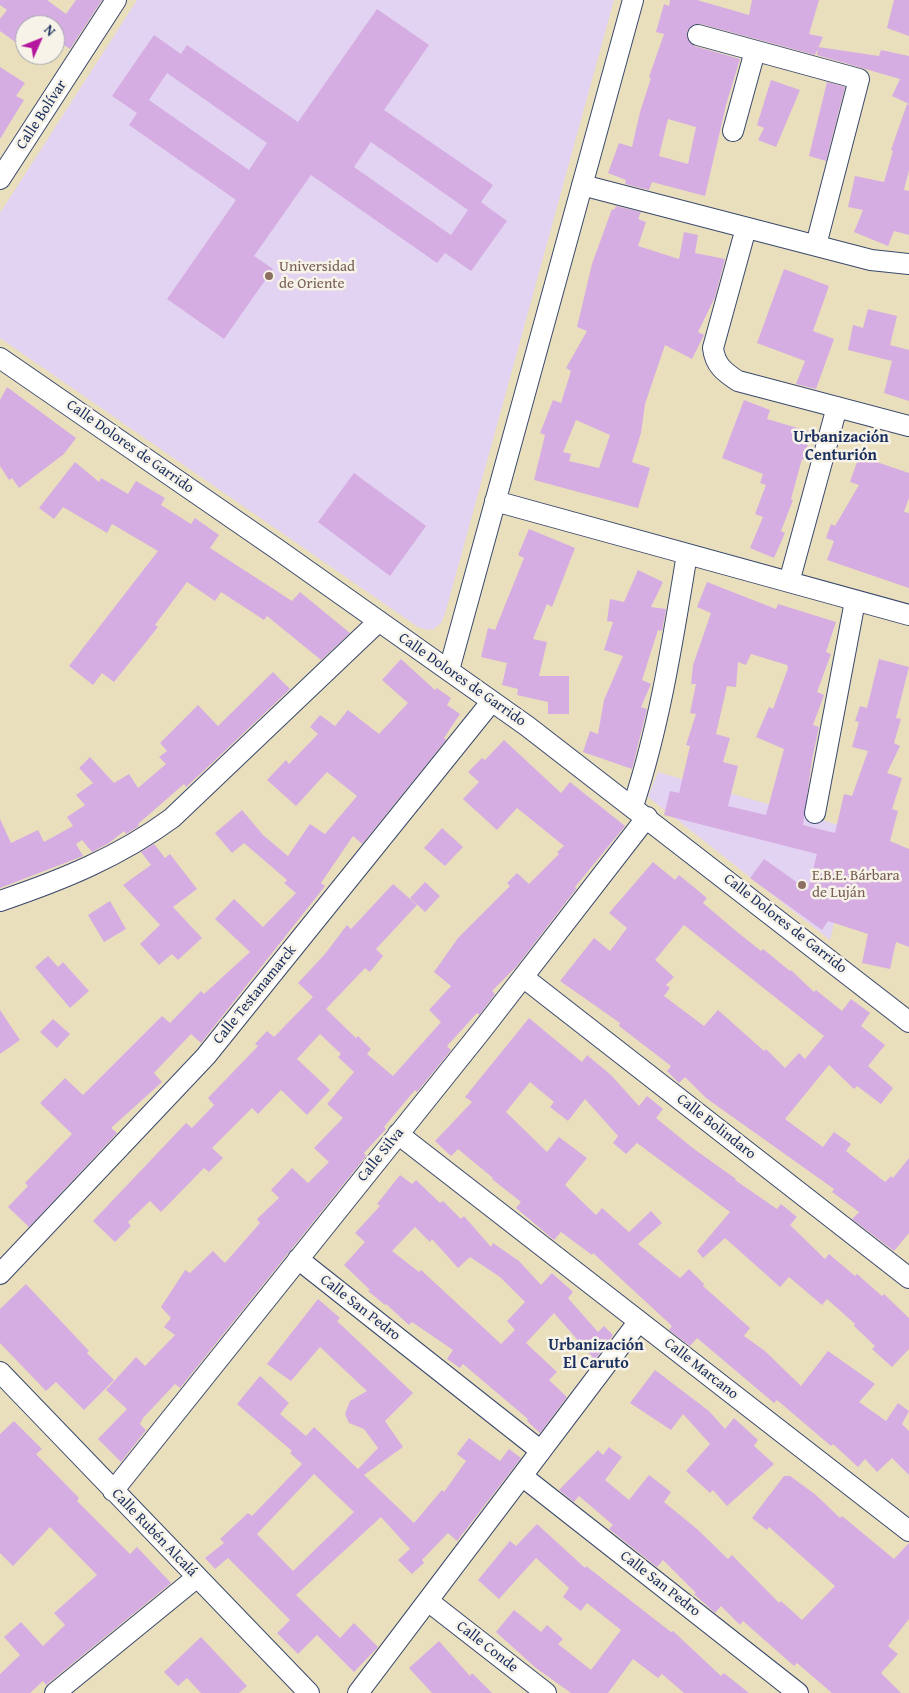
<!DOCTYPE html>
<meta charset="utf-8">
<style>
body{margin:0}
#map{position:relative;width:909px;height:1693px;overflow:hidden;background:#eadfbc;font-family:"Gentium Book Plus",serif}
canvas{display:block}
.north{position:absolute;left:15px;top:15px;width:50px;height:50px;box-sizing:border-box;background:#f7f3e8;border:1px solid #9fa5b1;border-radius:50%;rotate:46deg;font-size:14px;font-weight:700;line-height:20px;text-align:center;color:#1b2f5e}
.north::after{content:'';display:block;margin:auto;width:18px;height:22px;background:#b5179e;clip-path:polygon(50% 0,100% 100%,50% 72%,0 100%)}
</style>
<div id="map">
<canvas width="909" height="1693"></canvas>
<div class="north">N</div>
</div>
<script>
const ctx = document.querySelector('canvas').getContext('2d');
ctx.lineJoin = 'round';
function fill(path, color) {
  ctx.fillStyle = color;
  ctx.fill(path, 'evenodd');
}
function trace(path, color, width, dash) {
  ctx.strokeStyle = color;
  ctx.lineWidth = width;
  ctx.lineCap = dash ? 'butt' : 'round';
  ctx.setLineDash(dash || []);
  ctx.stroke(path);
}
function label(font, color, halo, rows, align = 'center') {
  ctx.font = font + ' "Gentium Book Plus",serif';
  ctx.lineWidth = 5;
  ctx.setLineDash([]);
  ctx.textBaseline = 'middle';
  ctx.strokeStyle = halo;
  ctx.fillStyle = color;
  for (const [text, x, y, turn = 0] of rows) {
    ctx.save();
    ctx.translate(x, y);
    ctx.rotate((+turn || 0) * Math.PI / 180);
    ctx.textAlign = isNaN(turn) ? turn : align;
    if (halo) ctx.strokeText(text, 0, 0);
    ctx.fillText(text, 0, 0);
    ctx.restore();
  }
}
fill(new Path2D(`
 M137,0H614L445,614L441,623L434,629L428,630L418,627L0,338V213Z
 M658,772L856,830L830,940L648,797Z`), '#e3d3f2');
fill(new Path2D(`
 M0,0H47L66,14L76,0H102L70,49L55,39V25H25V49L0,31V19L7,10L0,5Z
 M670,0H697L749,15L752,0H819L809,34L823,37L815,55L701,24H695L687,31V38L694,46L740,59L726,105L705,196L652,182L649,190L625,184L626,180L608,173L619,143L632,147L640,112L651,78L649,77L664,34L656,32L664,4L669,6ZM668,119L696,127L688,164L659,156Z
 M894,0H909V36L887,28Z
 M377,9L429,45L384,110L493,185L481,202L507,221L471,271L445,253L437,263L311,175L254,256L273,269L224,339L167,299L236,200L129,125L137,113L112,96L154,35L181,54L187,45L298,122ZM167,73L267,143L249,170L149,100ZM371,142L468,210L451,235L354,167Z
 M818,47L879,56L881,50L909,56V104L892,96L900,79L817,55Z
 M0,67L25,83L16,96L24,100L0,139Z
 M771,80L800,90L776,147L758,140L764,128L757,125Z
 M827,82L845,87L826,161L809,156Z
 M907,104L909,105V170L904,190L909,191V235L894,231L888,246L854,232L863,210L848,207L855,176L884,182L893,151L891,150Z
 M616,206L641,212L638,219L646,222L638,246L679,259L684,232L698,235L695,253L725,259L715,297L698,332L704,335L692,359L665,345L645,404L641,433L632,462L650,468L638,508L534,480L545,435L540,433L553,400L561,403L571,371L566,368L587,331L577,327L592,264L612,209L614,210ZM576,420L610,435L599,468L569,461L571,454L563,452Z
 M784,269L829,286L813,331L834,339L816,389L796,384L805,361L757,343Z
 M868,309L897,316L890,345L909,350V401L884,393L892,361L848,350L853,325L863,328Z
 M7,387L76,438L64,454L19,488L12,478L9,480L0,466V400Z
 M744,400L770,410L767,419L811,432L804,460L802,459L791,499L793,500L781,531L785,533L774,558L750,548L763,517L755,514L766,485L760,483L763,474L722,458Z
 M859,456L909,473V498L904,512L909,513V588L827,560L834,541L826,538L831,524L835,526L859,485L850,482Z
 M75,462L99,482L101,478L128,494L136,481L165,498L161,505L191,524L195,518L219,535L210,548L292,601L300,592L350,633L321,660L267,616L264,620L221,592L215,601L187,582L155,625L158,627L114,682L102,673L93,685L69,666L158,551L112,524L107,533L63,507L54,519L39,508Z
 M354,473L426,526L390,576L318,522Z
 M529,529L575,548L552,607L547,604L533,639L547,642L539,676H569V714H548V702L517,695L518,689L502,685L507,663L481,657L488,628L495,630L524,558L518,555Z
 M638,570L663,582L651,607L666,609L662,631L658,630L642,680L651,684L641,707L647,709L632,769L583,752L590,731L598,734L604,700L623,656L604,650L613,622L607,621L610,599L624,602Z
 M707,582L776,609L778,604L836,622L826,652L831,654L817,692L824,695L813,725L819,727L812,760L803,825L835,833L844,794L852,796L868,751L852,747L859,722L855,721L860,706L867,708L879,659L909,667L896,718L901,719L894,743L900,746L887,773L902,778L892,809L898,811L890,841L909,849V947L896,942L890,969L862,963L868,934L828,921L822,930L750,878L764,859L808,890L817,854L664,815L670,791L679,793L690,746L686,745L696,714L690,713L696,684H691L693,665L711,613L697,607ZM751,654L787,665L788,668L773,709L769,707L756,737L784,749L766,815L728,806L738,766L723,762L730,738L716,734L727,686L736,687L738,662L746,665Z
 M401,659L435,690L437,688L451,698L447,705L460,714L444,738L446,740L362,844L353,836L321,883L325,886L201,1043L191,1034L154,1073L162,1082L111,1128L117,1133L29,1227L8,1207L28,1186L25,1183L72,1134L40,1103L65,1078L83,1095L162,1016L170,1023L201,991L204,994L250,952L215,919L234,899L263,927L296,893L284,883L287,880L244,843L232,853L215,833L242,810L263,835L288,856L310,824L325,834L357,796L327,772L296,806L267,780L286,760L289,764L318,734L310,727L320,715L335,726L348,710L379,734L408,703L382,680Z
 M273,672L290,689L212,763L186,787L184,784L138,824L139,826L126,834L124,831L109,843L92,852L82,840L76,844L83,856L0,888V819L11,843L38,830L44,842L73,826L67,817L85,805L76,795L93,783L79,768L90,757L114,783L129,774L138,788L166,764L159,757L167,751L160,743L198,705L218,726Z
 M504,740L561,793L570,782L625,826L575,887L576,889L516,967L492,991L495,994L479,1015L477,1013L447,1046L451,1050L417,1092L415,1090L384,1127L386,1129L364,1153L366,1156L180,1388L175,1384L143,1418L140,1424L146,1430L121,1462L98,1439L127,1409L106,1390L136,1357L145,1366L175,1335L164,1327L171,1318L161,1307L185,1270L190,1273L213,1251L225,1263L260,1223L257,1219L279,1198L271,1190L292,1168L308,1183L329,1162L314,1148L343,1118L327,1104L354,1072L338,1057L341,1054L320,1034L297,1059L330,1090L307,1115L281,1090L258,1114L252,1108L212,1148L223,1158L209,1172L204,1168L161,1212L150,1201L128,1222L131,1226L115,1242L93,1221L186,1123L192,1128L214,1105L208,1098L258,1046L255,1044L267,1031L274,1037L313,997L298,983L325,954L347,925L351,929L393,884L417,905L376,949L383,956L370,972L365,968L326,1009L356,1038L358,1036L371,1049L367,1054L393,1076L441,1022L429,1010L451,986L434,972L458,938L510,886L507,883L517,873L529,884L559,854L557,852L564,846L517,808L497,830L463,799L479,782L468,772L482,758L485,760Z
 M442,828L463,847L445,866L424,848Z
 M154,844L165,858L170,854L197,889L173,907L202,938L178,960L172,954L159,965L140,944L160,925L123,885L151,865L141,852Z
 M653,862L675,880L679,875L707,898L703,903L736,931L761,951L763,949L790,971L791,970L814,992L816,990L842,1011L851,999L870,1013L861,1026L885,1045L868,1066L893,1088L881,1104L857,1086L854,1089L829,1065L785,1119L823,1147L834,1132L851,1144L846,1151L885,1182L891,1176L893,1178L909,1158V1233L894,1251L852,1219L859,1212L832,1192L834,1189L706,1098L685,1077L679,1083L667,1071L671,1066L619,1026L620,1023L560,981L594,938L610,951L627,928L609,913ZM684,925L824,1036L805,1059L799,1053L785,1068L766,1049L764,1051L718,1010L704,1026L664,996L670,988L666,985L674,977L655,960Z
 M425,882L440,896L425,912L410,898Z
 M110,901L126,929L104,942L88,915Z
 M48,956L58,967L63,962L89,991L70,1008L35,967Z
 M0,1010L20,1040L0,1054Z
 M529,1018L582,1062L587,1055L611,1075L639,1106L647,1096L663,1109L656,1118L694,1149L736,1179L735,1180L777,1209L781,1204L797,1217L790,1225L825,1259L829,1254L855,1276L857,1274L882,1296L884,1294L909,1318V1349L892,1367L872,1349L875,1346L854,1326L855,1324L827,1299L822,1305L789,1277L780,1287L725,1238L703,1258L697,1251L730,1212L637,1143L626,1154L613,1143L618,1136L585,1099L568,1121L550,1107L554,1102L530,1082L506,1112L547,1152L559,1137L587,1158L565,1185L596,1215L602,1208L629,1232L651,1211L662,1223L638,1244L680,1278L689,1269L704,1284L703,1286L750,1328L744,1336L765,1351L801,1386L828,1351L875,1384L859,1402L886,1421L898,1403L909,1411L902,1424L909,1431V1475L892,1458L877,1472L865,1459L858,1467L833,1444L831,1446L777,1400L774,1403L697,1338L690,1346L669,1330L672,1326L593,1253L592,1255L561,1232L554,1240L516,1208L521,1202L492,1179L493,1178L458,1149L451,1156L435,1141L472,1102L465,1097Z
 M53,1019L70,1034L57,1048L40,1032Z
 M400,1175L412,1184L416,1180L440,1203L443,1201L461,1219L464,1216L491,1247L493,1243L519,1261L541,1285L552,1273L573,1292L568,1298L598,1332L604,1326L613,1335L595,1360L554,1313L526,1343L557,1372L549,1380L567,1397L540,1433L527,1421L528,1419L463,1364L460,1368L447,1359L453,1350L412,1322L409,1325L386,1304L385,1305L368,1291L370,1290L344,1265L365,1242L355,1233L380,1206L377,1204ZM415,1227L430,1242L432,1239L458,1268L470,1257L500,1277L525,1302L507,1321L515,1330L501,1344L421,1270L419,1272L392,1251Z
 M26,1284L89,1351L87,1353L114,1380L84,1410L56,1382L46,1391L0,1343V1309Z
 M318,1299L340,1318L337,1321L413,1393L385,1421L403,1447L364,1475L414,1523L442,1490L444,1492L466,1461L457,1454L469,1438L500,1461L509,1449L521,1458L457,1541L448,1533L422,1560L424,1563L412,1574L398,1560L410,1549L381,1517L296,1595L340,1638L354,1623L378,1647L354,1672L317,1635L298,1654L277,1633L290,1620L228,1558L215,1569L205,1558L224,1543L220,1539L248,1513L252,1516L302,1464L290,1453L292,1451L237,1404L260,1376L289,1403L280,1414L306,1436L314,1427L358,1469L378,1448L364,1429L349,1423L345,1414L350,1401L367,1391L320,1347L291,1381L267,1364ZM314,1474L354,1512L293,1571L257,1534Z
 M655,1370L709,1411L725,1429L734,1418L758,1440L754,1446L774,1464L727,1506L713,1490L710,1493L686,1471L710,1444L683,1414L671,1430L630,1403Z
 M14,1421L42,1449L36,1454L79,1498L77,1501L130,1554L137,1547L171,1583L46,1685L43,1681L30,1693H0V1674L20,1655L4,1637L21,1622L43,1646L65,1625L54,1613L97,1575L50,1527L13,1566L0,1553V1434Z
 M609,1447L622,1457L605,1480L629,1500L649,1475L671,1492L664,1502L697,1529L728,1559L732,1555L779,1603L781,1601L802,1620L835,1586L769,1527L767,1530L752,1518L784,1476H790L816,1495L840,1518L842,1516L894,1559L909,1543V1619L888,1646L898,1654L881,1673L901,1693H832L797,1663L794,1666L743,1621L740,1625L721,1606L715,1613L694,1594L696,1593L663,1560L657,1567L609,1529L613,1525L579,1496L574,1502L559,1490L598,1450L603,1455Z
 M537,1524L585,1568L586,1566L671,1632L673,1631L721,1676L724,1673L749,1693H684L662,1674L658,1678L633,1659L608,1693H571L536,1668L496,1632L514,1610L541,1632L547,1625L563,1639L558,1644L591,1670L621,1630L587,1603L581,1611L563,1597L569,1588L536,1558L499,1599L478,1580L510,1541L516,1546Z
 M201,1637L247,1686L239,1693H201L187,1678L178,1686L164,1672Z
 M439,1641L470,1676L472,1673L492,1693H432L409,1668Z`), '#d5ade2');
const minor = new Path2D(`
 M698,35L859,79L816,245
 M733,131L755,51
 M0,179L116,0
 M582,185L871,260L909,264
 M746,228L713,348C715,365 724,372 738,381L909,426
 M0,358L277,549L527,726L909,1022
 M495,501L909,615
 M789,582L837,407
 M449,670L633,0
 M633,806C660,724 673,639 687,554
 M815,813L855,601
 M0,901C62,880 119,857 172,818L379,621
 M523,977L909,1278
 M398,1134L909,1531
 M298,1259L541,1451
 M0,1274L206,1056L492,701
 M0,1372L309,1693
 M522,1476L798,1693
 M113,1491L482,1030L647,817
 M428,1601L546,1693
 M55,1693L196,1578
 M358,1693L639,1321`);
trace(minor, '#3a496c', 22);
trace(minor, '#fff', 20);
for (const [x, y, r, color] of [
 [269,276,5,"#8d6e63"],
 [802,885,5,"#8d6e63"]
]) {
  const dot = new Path2D();
  dot.arc(x, y, r, 0, 2 * Math.PI);
  ctx.fillStyle = color;
  ctx.fill(dot);
  trace(dot, '#f7f3e8', 2);
}
label('15px', '#1b2f5e', '#f7f3e8', [
 ["Calle Bolívar",42,115,-57],
 ["Calle Dolores de Garrido",130,447,35],
 ["Calle Dolores de Garrido",462,680,35],
 ["Calle Dolores de Garrido",785,924,38],
 ["Calle Testanamarck",255,995,-51],
 ["Calle Bolindaro",716,1127,38],
 ["Calle Silva",381,1155,-51],
 ["Calle San Pedro",360,1308,38],
 ["Calle Marcano",701,1369,38],
 ["Calle Rubén Alcalá",154,1533,46],
 ["Calle San Pedro",660,1584,38],
 ["Calle Conde",487,1647,38]
]);
label('15px', '#785e54', '#f7f3e8', [
 ["Universidad",279,267],
 ["de Oriente",279,284],
 ["E.B.E. Bárbara",812,876],
 ["de Luján",812,893]
], 'left');
label('bold 16px', '#1b2f5e', '#f7f3e8', [
 ["Urbanización",841,438],
 ["Centurión",841,456],
 ["Urbanización",596,1346],
 ["El Caruto",596,1364]
]);
</script>
